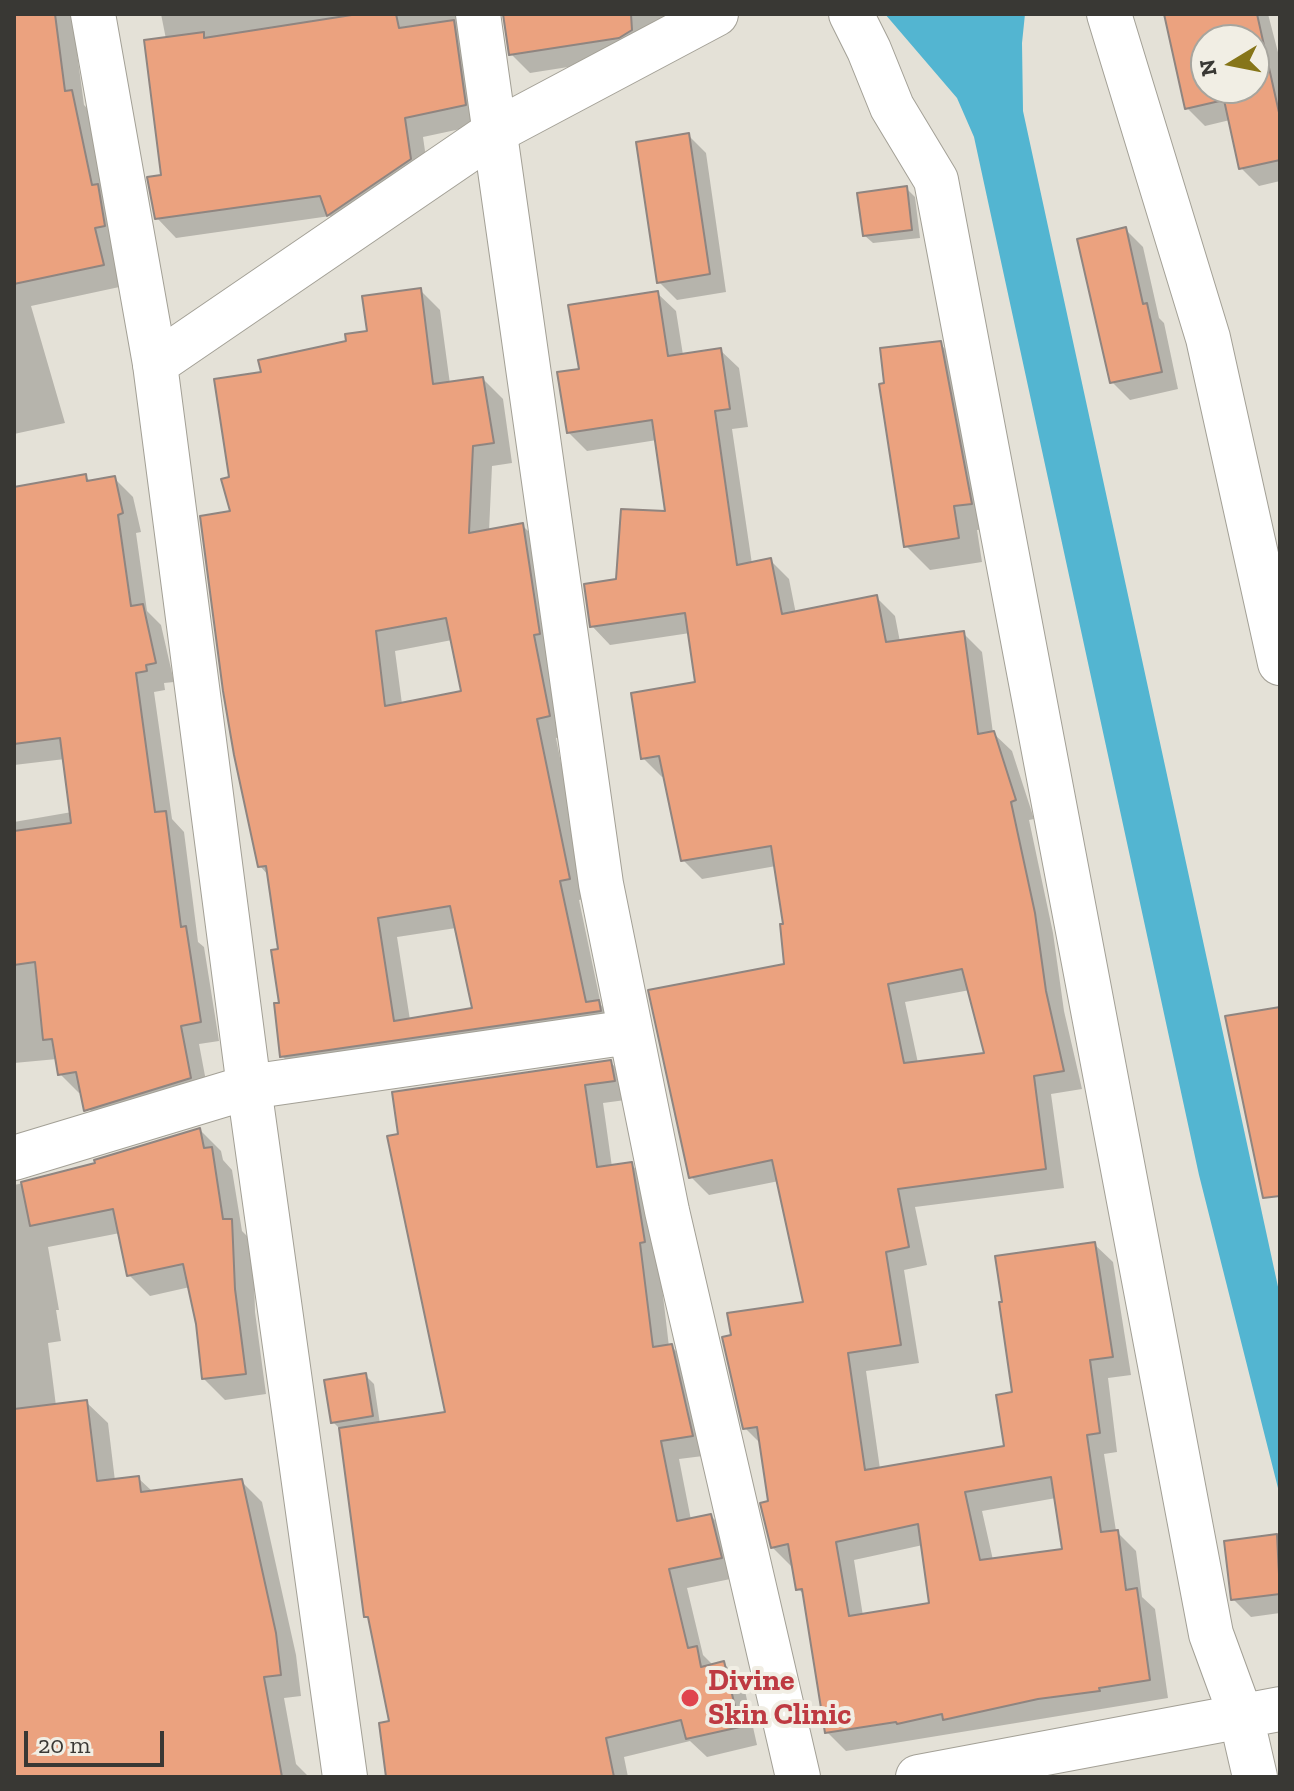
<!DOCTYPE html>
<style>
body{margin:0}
#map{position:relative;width:1294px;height:1791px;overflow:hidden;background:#e4e1d7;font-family:"Zilla Slab",serif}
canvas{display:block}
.frame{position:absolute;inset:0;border:16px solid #393834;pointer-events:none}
.north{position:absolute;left:1190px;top:24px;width:80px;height:80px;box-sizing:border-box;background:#f1eee4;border:2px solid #a7a59e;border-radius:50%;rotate:260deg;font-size:22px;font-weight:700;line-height:32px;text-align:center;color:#393834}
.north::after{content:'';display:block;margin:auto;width:28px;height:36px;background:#867519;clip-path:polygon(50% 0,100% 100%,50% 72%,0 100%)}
.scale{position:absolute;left:24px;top:1731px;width:140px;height:36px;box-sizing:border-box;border:4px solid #393834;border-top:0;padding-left:10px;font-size:24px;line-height:28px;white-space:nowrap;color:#393834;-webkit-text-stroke:6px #f1eee4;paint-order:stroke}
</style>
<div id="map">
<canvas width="1294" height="1791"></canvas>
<div class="frame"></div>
<div class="north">N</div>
<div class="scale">20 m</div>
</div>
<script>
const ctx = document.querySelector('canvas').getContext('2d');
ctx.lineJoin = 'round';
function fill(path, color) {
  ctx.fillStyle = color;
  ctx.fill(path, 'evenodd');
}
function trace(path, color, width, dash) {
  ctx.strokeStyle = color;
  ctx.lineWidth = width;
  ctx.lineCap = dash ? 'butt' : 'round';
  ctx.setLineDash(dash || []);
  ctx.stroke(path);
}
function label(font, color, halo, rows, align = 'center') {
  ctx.font = font + ' "Zilla Slab",serif';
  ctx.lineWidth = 8;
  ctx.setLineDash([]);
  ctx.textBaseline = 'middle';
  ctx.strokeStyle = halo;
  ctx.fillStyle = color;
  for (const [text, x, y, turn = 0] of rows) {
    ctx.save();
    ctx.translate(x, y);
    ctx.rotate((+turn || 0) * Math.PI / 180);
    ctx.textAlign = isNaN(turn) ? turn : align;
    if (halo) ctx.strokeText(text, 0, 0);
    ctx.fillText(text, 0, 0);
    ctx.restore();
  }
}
fill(new Path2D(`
 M885,14H1025L1022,43L1023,111L1280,1296V1496L1199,1175L974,137L957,98Z`), '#53b5d1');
fill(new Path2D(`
 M14,14L72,15L84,105L93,114L124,286L31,306L65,423L14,434Z
 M161,14H481L484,124L423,137L429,179L348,234L330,216L176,238L157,218L164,177L166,39Z
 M505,14H671L638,56L530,73L511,54Z
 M1165,14H1268L1280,60V181L1259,186L1241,168L1230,120L1205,126L1187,108ZM1206,40H1254V88H1206Z
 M688,135L706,153L726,292L677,300L659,282Z
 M906,188L915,197L920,238L873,243L864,235Z
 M1125,229L1143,247L1159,318L1164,323L1178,389L1130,400L1112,382Z
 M421,291L440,310L450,384L483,379L503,399L512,463L492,466L489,531L522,525L542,545L568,736L556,738L588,898L579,900L601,1005L618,1022L302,1076L282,1056L280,950L269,876L260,866L231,478L263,374L348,343L369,333ZM452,640L464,693L402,704L395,651ZM456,928L474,1010L410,1020L397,937Z
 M657,293L676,311L683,355L720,350L739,368L748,427L732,429L752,564L770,560L789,579L796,614L876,597L895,616L900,642L963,633L982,652L993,733L1012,751L1034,819L1029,820L1053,933L1064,1011L1082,1089L1051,1094L1064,1188L915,1207L927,1265L904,1270L919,1363L866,1371L880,1469L1006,1447L1014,1394L1094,1244L1113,1262L1131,1375L1108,1378L1117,1452L1104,1454L1116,1531L1136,1551L1142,1597L1155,1609L1168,1698L846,1751L827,1732L805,1595L798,1589L794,1565L791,1566L772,1547L770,1503L762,1445L745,1428L805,1303L779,1181L709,1195L691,1177L786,966L785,925L776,866L702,879L683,860L665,776L662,777L643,758L697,684L690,633L610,645L592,626L617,581L667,514L657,440L587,451L568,432L581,370ZM970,990L987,1054L918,1063L905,1002ZM1056,1498L1064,1551L993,1560L982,1511ZM923,1545L931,1605L863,1616L854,1560Z
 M940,344L965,368L995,528L977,530L982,562L930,570L906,546Z
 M86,477L92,483L114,478L133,497L141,532L136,533L147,611L161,625L174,682L164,683L165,690L154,692L172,819L184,832L198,942L204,947L219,1041L199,1044L209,1097L104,1124L85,1105L82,1092L79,1093L60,1074L57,1059L14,1063V822L72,812L65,759L14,765V489Z
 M610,1062L630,1081L633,1099L603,1103L612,1167L631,1164L650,1184L669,1347L671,1346L691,1366L711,1455L679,1459L691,1520L711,1516L730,1535L740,1577L687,1588L703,1655L714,1666L723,1663L743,1682L757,1745L707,1757L690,1741L624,1757L628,1777H389L391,1723L371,1621L366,1616L342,1431L333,1422L365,1375L374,1384L380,1424L448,1414L389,1138Z
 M200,1130L221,1151L223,1160L232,1170L242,1231L253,1242L255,1312L266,1394L225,1400L204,1379L198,1324L190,1287L150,1296L129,1275L120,1233L48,1247L59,1310H56L61,1341L48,1343L56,1406L86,1402L108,1423L115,1481L138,1478L153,1492L241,1481L262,1502L296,1655L301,1696L284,1698L296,1764L309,1777H14V1185L156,1156Z
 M1276,1536L1280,1540V1613L1251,1617L1233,1599Z`), '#0003');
const building = new Path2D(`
 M14,14H55L65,91L72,90L92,185L98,184L105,226L95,228L104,265L14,284Z
 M358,14H396L399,28L454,20L466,105L405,118L411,159L327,216L320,196L155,219L147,177L161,175L144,40L204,32V38Z
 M503,14H631L632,30L619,38L509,55Z
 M1164,14H1257L1280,117V160L1239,169L1224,100L1185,109ZM1206,40H1254V88H1206Z
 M689,133L710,274L657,283L636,142Z
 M907,186L912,230L863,236L857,193Z
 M1126,227L1143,304L1147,303L1162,372L1110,383L1077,239Z
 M421,288L433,384L483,377L494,443L473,446L469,533L523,523L540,634L534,635L550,716L537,719L570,879L560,881L586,1002L599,1000L601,1011L280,1057L274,1003H279L271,950L278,949L266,866L258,867L234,755L223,691L200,516L230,511L221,479L229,477L214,379L261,372L258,360L346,341L345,334L367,331L362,296ZM446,618L461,691L385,706L376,631ZM450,906L472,1008L394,1021L378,918Z
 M658,291L668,356L721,348L730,409L715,411L737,565L771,558L782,614L877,595L886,642L964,631L978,734L994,731L1016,800L1011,802L1035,913L1046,991L1064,1071L1034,1076L1046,1169L898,1189L909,1247L886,1252L901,1345L848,1353L865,1470L1004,1446L996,1395L1012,1392L999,1302H1002L995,1256L1095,1242L1113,1357L1090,1360L1100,1433L1087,1435L1101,1532L1118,1530L1126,1590L1137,1588L1150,1680L1099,1688L1100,1691L1038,1699L943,1720L942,1714L897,1724L896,1722L825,1733L802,1589L796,1590L788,1544L771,1548L760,1503L768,1501L757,1427L743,1429L722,1337L731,1335L727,1313L803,1302L772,1160L689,1178L648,990L784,964L780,924H783L771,846L681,861L659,756L641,759L631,693L695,682L685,613L590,627L584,584L616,579L621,509L665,511L652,420L567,433L557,372L579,369L568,305ZM962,969L984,1053L904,1063L888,984ZM1051,1477L1062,1549L980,1560L965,1492ZM918,1524L929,1603L849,1616L836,1542Z
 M941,341L972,504L954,506L959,538L904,547L879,384L884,383L880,348Z
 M86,474L87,481L115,476L123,513L118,515L131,606L143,604L156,663L146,665L147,671L136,673L155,812L166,811L181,927L186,926L201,1022L181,1026L191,1078L84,1111L76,1072L58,1075L52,1039L43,1040L35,962L14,965V831L71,823L60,738L14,744V487Z
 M1280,1007V1196L1263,1198L1225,1016Z
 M611,1060L615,1081L585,1085L597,1167L632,1162L645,1242L640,1243L653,1347L672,1344L693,1436L661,1441L677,1521L711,1514L722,1558L669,1569L688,1648L697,1646L701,1667L724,1661L740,1727L686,1739L681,1720L606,1738L614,1777H386L379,1723L389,1721L368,1617H364L339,1428L445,1412L387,1136L398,1134L392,1092Z
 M200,1128L204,1148L212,1147L223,1219H232L235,1289L246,1374L202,1379L196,1324L183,1264L127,1276L113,1209L30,1226L21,1182L95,1163L94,1160Z
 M366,1373L373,1416L331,1423L324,1380Z
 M87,1400L97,1481L139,1476L141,1492L242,1479L276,1633L281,1675L264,1677L282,1777H14V1409Z
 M1277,1534L1280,1594L1231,1600L1224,1541Z`);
fill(building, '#eba27f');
trace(building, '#8f8580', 2);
const minor = new Path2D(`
 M93,14L155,364
 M478,14L601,884L667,1211L798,1777
 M851,14L869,50L892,107L936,180L1211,1634L1241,1716L1255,1777
 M1109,14L1208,338L1280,663
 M14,1158L249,1087L630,1032
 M918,1777L1280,1709`);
const major = new Path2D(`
 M345,1777L249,1087L155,364L496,131L716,14`);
trace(minor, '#a3a096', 46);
trace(major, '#a3a096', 46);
trace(minor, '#fff', 44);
trace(major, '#fff', 44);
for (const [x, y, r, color] of [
 [690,1698,10,"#e0444e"]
]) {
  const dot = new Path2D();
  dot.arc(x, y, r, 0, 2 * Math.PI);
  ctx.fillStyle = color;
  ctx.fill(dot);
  trace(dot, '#f1eee4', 3);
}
label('bold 30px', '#be3a42', '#f1eee4', [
 ["Divine",708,1681],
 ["Skin Clinic",708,1715]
], 'left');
</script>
